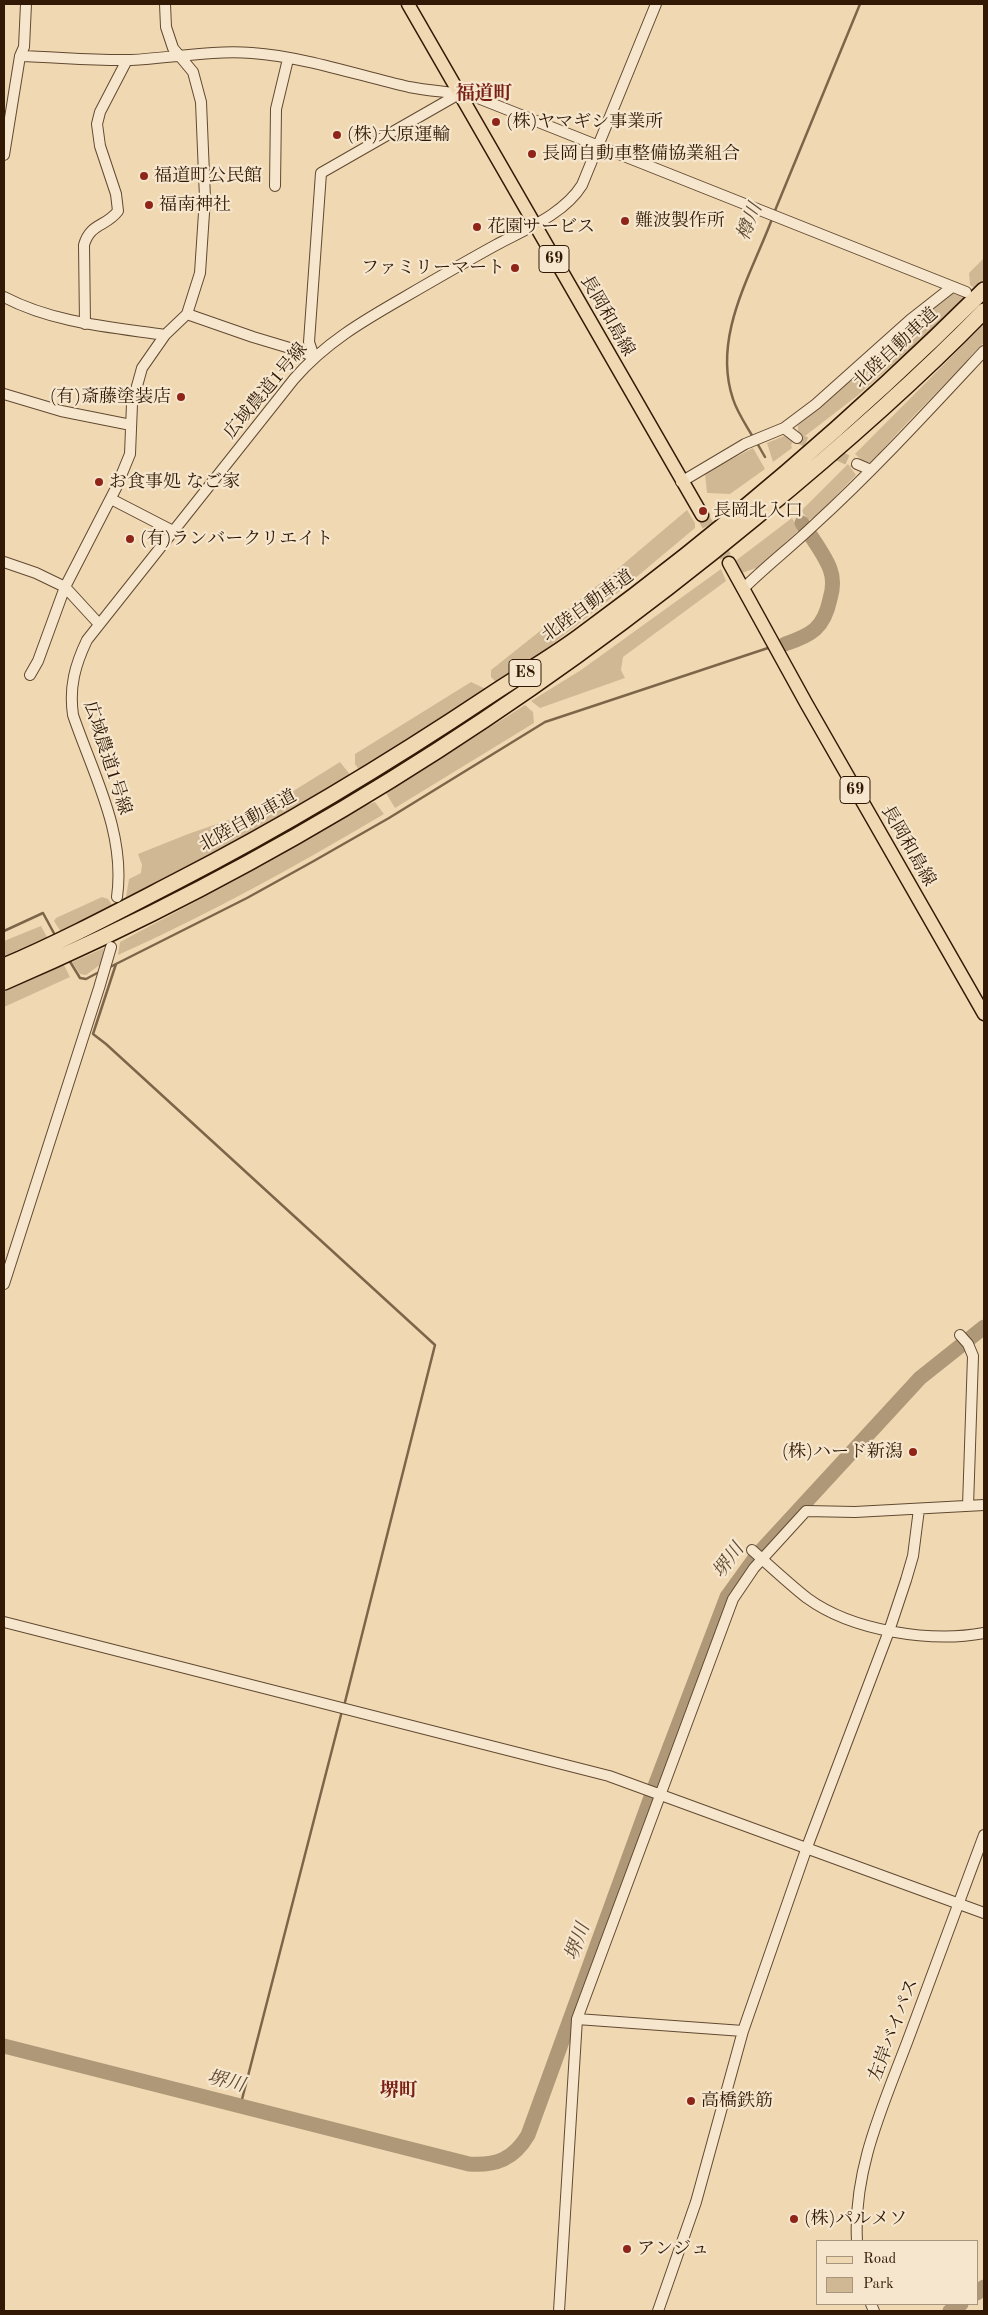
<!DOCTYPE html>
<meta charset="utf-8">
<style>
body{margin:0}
#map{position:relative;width:988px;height:2315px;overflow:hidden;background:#f0d9b2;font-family:"Old Standard TT",serif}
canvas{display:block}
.frame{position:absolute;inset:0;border:5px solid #321906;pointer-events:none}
.legend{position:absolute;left:816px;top:2240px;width:162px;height:65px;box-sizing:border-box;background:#f5e6cd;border:1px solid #a7947d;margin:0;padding:6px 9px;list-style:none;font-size:15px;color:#321906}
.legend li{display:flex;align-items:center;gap:10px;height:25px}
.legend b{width:25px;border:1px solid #a7947d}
</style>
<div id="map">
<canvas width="988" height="2315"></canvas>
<div class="frame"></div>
<ul class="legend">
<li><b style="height:6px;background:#f0d9b2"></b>Road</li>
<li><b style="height:14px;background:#d0b895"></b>Park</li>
</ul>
</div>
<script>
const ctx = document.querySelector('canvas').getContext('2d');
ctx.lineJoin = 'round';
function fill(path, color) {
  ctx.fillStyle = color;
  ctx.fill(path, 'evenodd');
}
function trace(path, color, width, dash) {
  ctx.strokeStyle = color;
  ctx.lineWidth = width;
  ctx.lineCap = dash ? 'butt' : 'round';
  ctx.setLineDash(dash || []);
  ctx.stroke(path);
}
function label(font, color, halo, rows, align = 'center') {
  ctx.font = font + ' "Old Standard TT","Noto Serif JP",serif';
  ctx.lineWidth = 4.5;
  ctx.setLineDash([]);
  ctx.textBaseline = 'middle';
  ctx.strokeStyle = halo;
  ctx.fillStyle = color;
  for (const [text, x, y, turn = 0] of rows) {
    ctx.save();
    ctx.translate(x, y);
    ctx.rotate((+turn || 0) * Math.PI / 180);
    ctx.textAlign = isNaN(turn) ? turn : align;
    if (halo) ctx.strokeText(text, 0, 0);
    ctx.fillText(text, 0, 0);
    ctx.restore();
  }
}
fill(new Path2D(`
 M984,258V280L976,289L970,285L969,273Z
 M951,293L968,298L857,396L805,436L798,433V425Z
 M984,324V342C948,383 907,420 872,462H864L855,454Z
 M784,436L794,440L791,445L792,448L773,462L767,443Z
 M753,448L765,469L730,494L707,493L705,473Z
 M848,464L856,475L816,516L809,520L801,511Z
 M687,510L695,523V528L609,600L519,670L497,683L491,677V670L608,577Z
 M792,518L799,530L759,567L742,573L734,562Z
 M721,569L726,581L623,657L621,670L625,678L540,708L531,701L581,670Z
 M471,682L490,691L359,770L355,764V754Z
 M525,705L533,712L534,723L395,808L386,793Z
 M340,762L352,777L136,895L126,897L129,879L141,873L142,865L138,854L188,834L269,806Z
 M375,802L384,814C298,865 210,914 118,955L120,942L262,866L366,805Z
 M102,897L108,899L112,905L110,909L61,932L54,921L56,918Z
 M41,926L47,937L4,956V941Z
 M104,948L101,964L86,975L80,974L72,962Z
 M64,965L70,977L4,1007V992Z`), '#d0b895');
trace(new Path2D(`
 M774,213L860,4
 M753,437C746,425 737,412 733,399C712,337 751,275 772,219
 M757,443L765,457
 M779,645L785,644
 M4,931L43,913L56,937
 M69,960L80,978L86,979L101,971
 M116,964L93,1034L106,1044L435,1345L344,1706
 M108,968L247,898L312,862L389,818L545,722L771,647
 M240,2107L342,1711`), '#7d654a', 2.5);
trace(new Path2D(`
 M785,644C812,635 824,628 830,599C833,589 834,579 830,569C824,553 811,537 802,523
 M4,2046L469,2164C496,2166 514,2159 528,2135L655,1786L727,1597L758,1554L920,1378L984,1327
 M977,2293L984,2287
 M950,2311L961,2304`), '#af9878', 15);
trace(new Path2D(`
 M797,438L857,464`), '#cab390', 10, [10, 5]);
trace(new Path2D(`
 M702,515L729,563`), '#cab390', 12, [12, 6]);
const minor = new Path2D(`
 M20,56C57,57 95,61 131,60C172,58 211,50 252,53C305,57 357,75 409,87C430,91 451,92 473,96L966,292
 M4,155L20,56L24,47L26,4
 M275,186L276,109L288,59
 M4,297C54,323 110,327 165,335
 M187,314L253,337L303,352L314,357L309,342L321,173L459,94
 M85,324L84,245C90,223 106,227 118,211L116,194L100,146L97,124L100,112L127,60
 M4,394L61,411L131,425
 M784,428L797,438
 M857,464L871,470
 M681,482L745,444L784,428L816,404L910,320L952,287
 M111,499L173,531
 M4,562L36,573L65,587L99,624
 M743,589C766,566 791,547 814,525C874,470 929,410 984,351
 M30,675L38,661L65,587L116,488L130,454L132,404L142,368L165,335L187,314L200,273L205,198L201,102L193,72L173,48L166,27L165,4
 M117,897C126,833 93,774 73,715C69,687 75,665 87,640L294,379C325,343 363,321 403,298C434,280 465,262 496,245C526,229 564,214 582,185L656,4
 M4,1284L99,988L111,947
 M960,1335L968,1344L973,1356L968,1506
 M752,1550C770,1566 788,1583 807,1598C852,1631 931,1643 984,1633
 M4,1622L609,1776L984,1913
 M577,2019L743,2031
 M857,2241C853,2168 884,2104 909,2037C934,1970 959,1902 984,1835
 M871,2304L874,2311
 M559,2311L577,2019L733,1599L754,1568L806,1511L855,1512L984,1505
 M658,2311L696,2202L743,2031L807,1847L889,1631L906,1580L913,1556L919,1509`);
const major = new Path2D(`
 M408,4L702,515
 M729,563L806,703L984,1014`);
const highway = new Path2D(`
 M4,966C63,941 119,911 177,881C286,825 390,762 492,694C522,674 554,656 583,634C725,530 859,414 984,290
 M4,982C276,865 530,704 757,516C836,451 913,384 984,311`);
trace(minor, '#624931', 12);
trace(major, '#321906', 15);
trace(highway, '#321906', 18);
trace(minor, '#f5e6cd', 10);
trace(major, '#f0d9b2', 12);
trace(highway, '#f0d9b2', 15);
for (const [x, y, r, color] of [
 [496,122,5,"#8f2418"],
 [337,135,5,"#8f2418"],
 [532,154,5,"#8f2418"],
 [144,176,5,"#8f2418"],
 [149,205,5,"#8f2418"],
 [625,221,5,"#8f2418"],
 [477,227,5,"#8f2418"],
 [515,268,5,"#8f2418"],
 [181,397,5,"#8f2418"],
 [99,482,5,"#8f2418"],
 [703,511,5,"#8f2418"],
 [130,539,5,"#8f2418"],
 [913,1452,5,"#8f2418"],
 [691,2101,5,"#8f2418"],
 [794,2219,5,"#8f2418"],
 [627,2249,5,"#8f2418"]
]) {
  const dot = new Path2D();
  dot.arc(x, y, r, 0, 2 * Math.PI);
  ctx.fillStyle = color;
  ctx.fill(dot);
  trace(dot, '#f5e6cd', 2);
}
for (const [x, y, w] of [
 [554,259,30],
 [525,673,32],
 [855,790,30]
]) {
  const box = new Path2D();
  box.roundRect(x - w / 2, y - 13.5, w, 27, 4);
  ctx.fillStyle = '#f5e6cd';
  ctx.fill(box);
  trace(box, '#321906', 1);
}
label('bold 16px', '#321906', null, [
 ["69",554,259],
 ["E8",525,673],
 ["69",855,790]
]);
label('18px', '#321906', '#f5e6cd', [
 ["(株)ヤマギシ事業所",506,122],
 ["(株)大原運輸",347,135],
 ["長岡自動車整備協業組合",542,154],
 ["福道町公民館",154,176],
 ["福南神社",159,205],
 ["難波製作所",635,221],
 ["花園サービス",487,227],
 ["ファミリーマート",505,268,"right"],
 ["(有)斎藤塗装店",171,397,"right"],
 ["お食事処 なご家",109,482],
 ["長岡北入口",713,511],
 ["(有)ランバークリエイト",140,539],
 ["(株)ハード新潟",903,1452,"right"],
 ["高橋鉄筋",701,2101],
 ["(株)パルメソ",804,2219],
 ["アンジュ",637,2249]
], 'left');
label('18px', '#321906', '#f5e6cd', [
 ["長岡和島線",607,316,60],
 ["北陸自動車道",896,348,-43],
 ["広域農道1号線",266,391,-50],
 ["北陸自動車道",588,606,-36],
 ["広域農道1号線",107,758,72],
 ["北陸自動車道",248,821,-29],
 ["長岡和島線",908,846,60],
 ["左岸バイパス",894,2030,-69]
]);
label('bold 19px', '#7a1f14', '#f5e6cd', [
 ["福道町",484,94],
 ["堺町",399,2091]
]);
label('italic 19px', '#644c34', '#f5e6cd', [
 ["樽川",750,222,-68],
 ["堺川",729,1561,-54],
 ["堺川",578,1942,-70],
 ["堺川",226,2082,14]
]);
</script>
